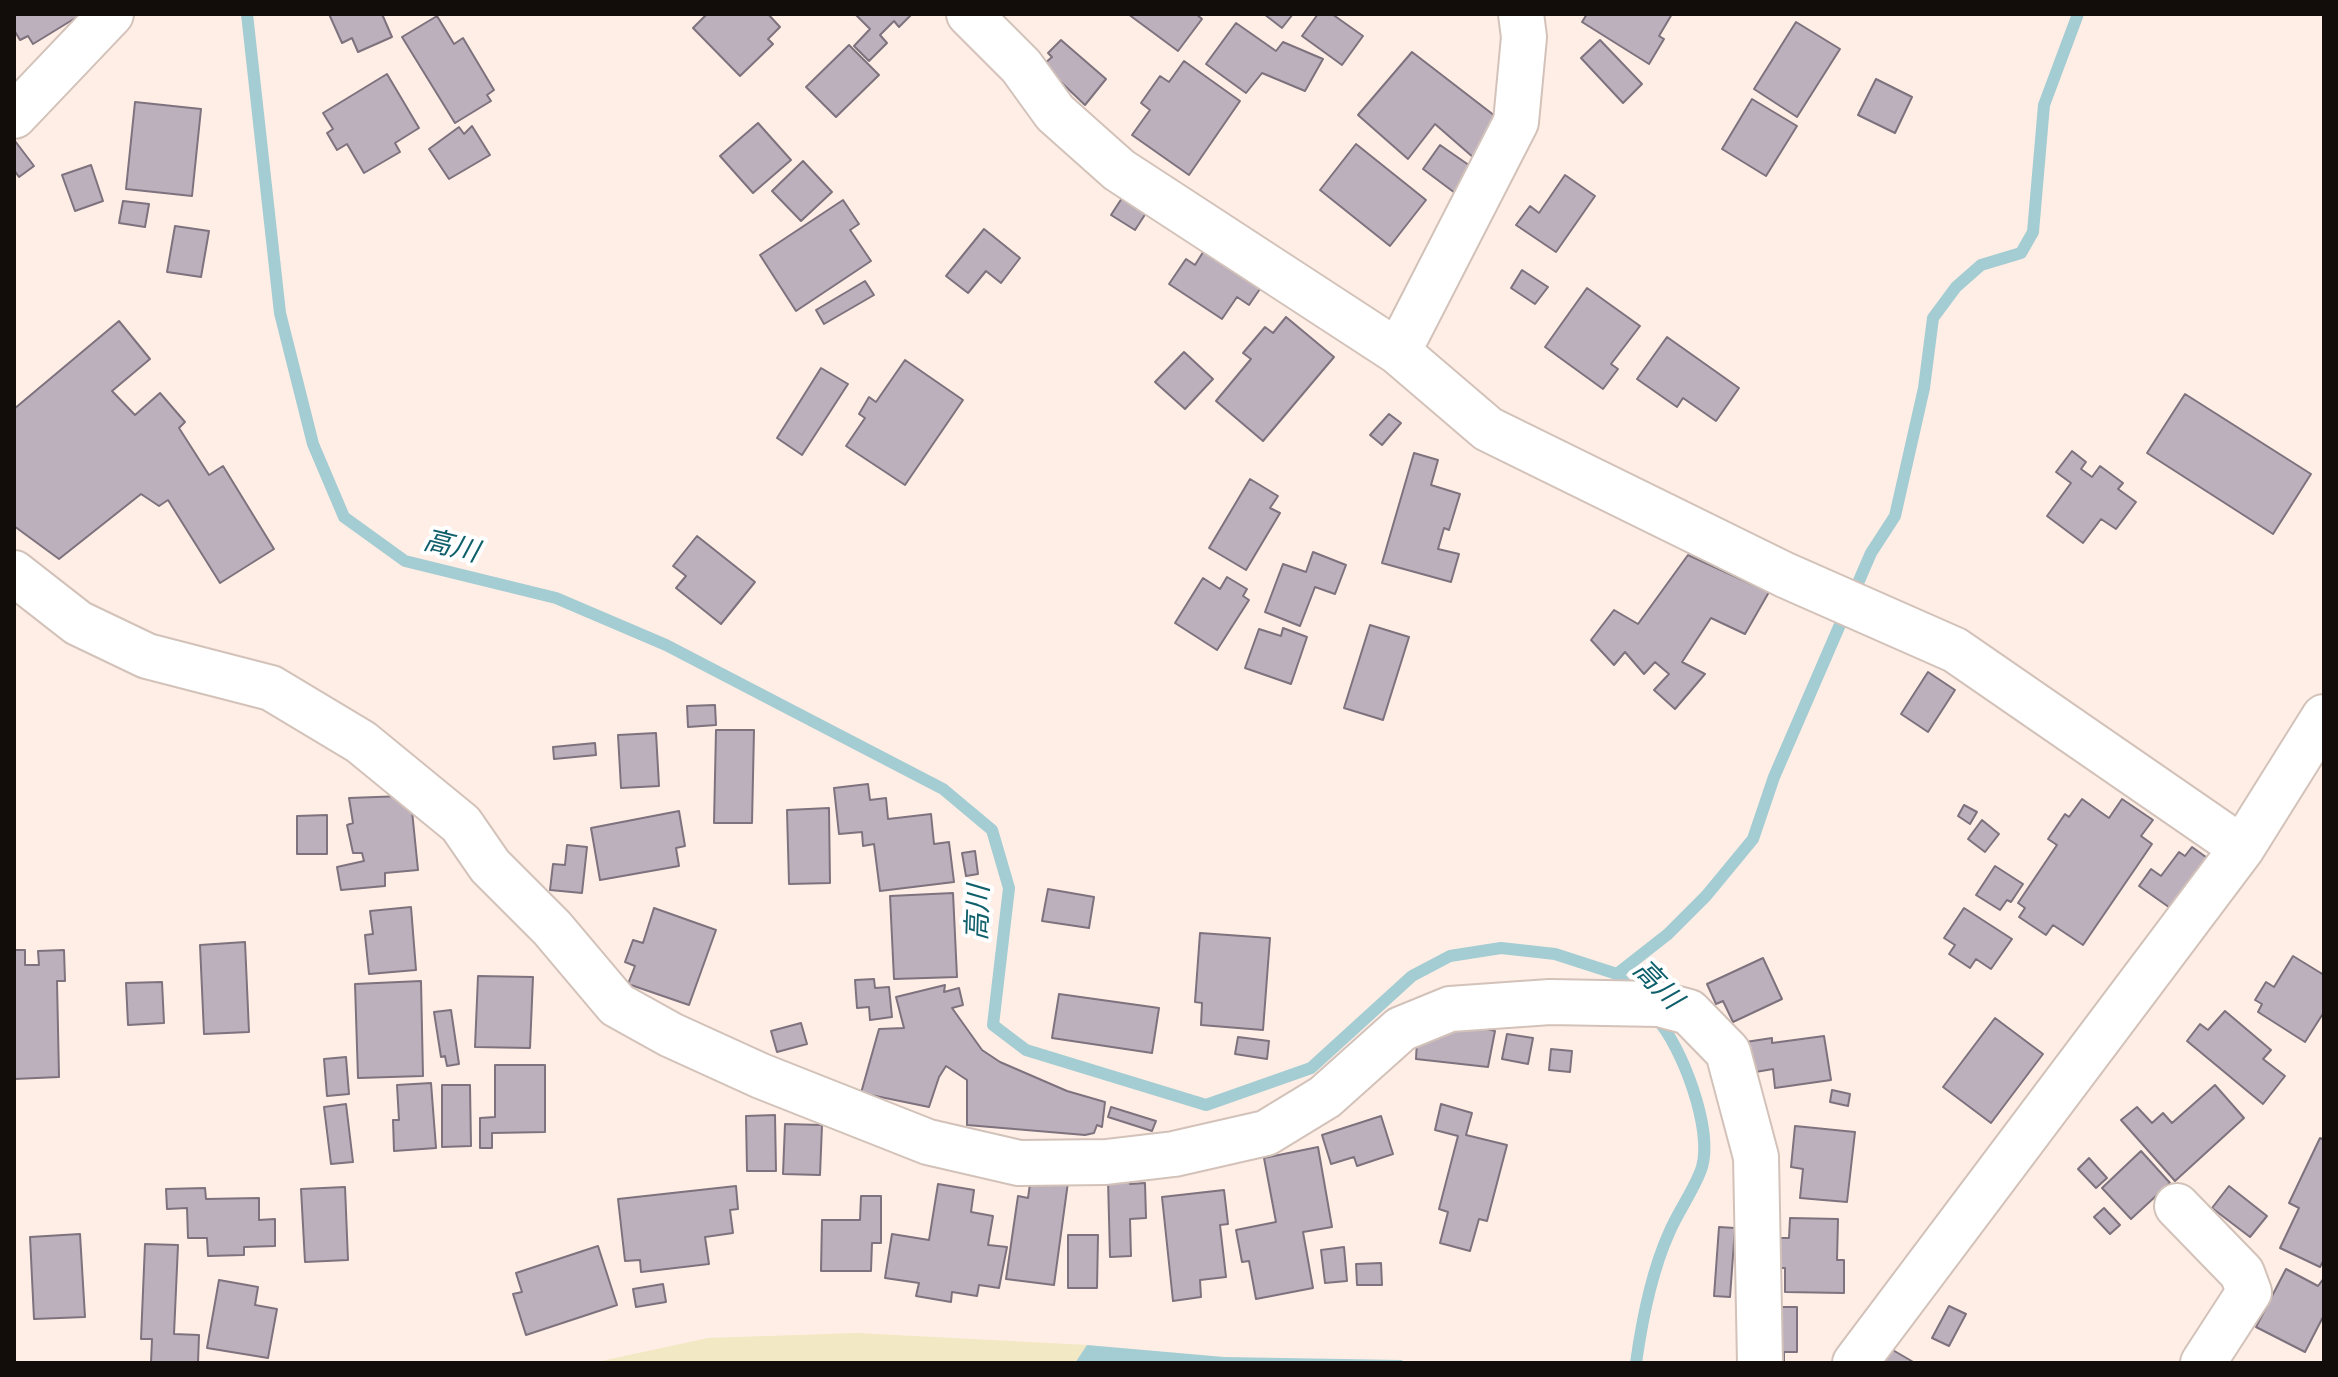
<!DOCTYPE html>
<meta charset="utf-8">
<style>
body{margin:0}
#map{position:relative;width:2338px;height:1377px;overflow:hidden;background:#ffeee5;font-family:Karla,sans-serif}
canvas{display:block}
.frame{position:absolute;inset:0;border:16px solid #120d0a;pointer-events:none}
</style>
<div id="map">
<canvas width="2338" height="1377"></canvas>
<div class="frame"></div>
</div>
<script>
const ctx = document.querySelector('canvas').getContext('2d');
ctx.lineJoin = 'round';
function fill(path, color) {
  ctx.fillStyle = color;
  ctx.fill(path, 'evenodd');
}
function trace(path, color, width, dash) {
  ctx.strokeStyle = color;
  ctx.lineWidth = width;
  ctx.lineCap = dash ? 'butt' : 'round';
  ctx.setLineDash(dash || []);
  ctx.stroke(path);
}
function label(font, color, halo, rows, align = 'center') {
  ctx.font = font + ' Karla,"Noto Sans JP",sans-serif';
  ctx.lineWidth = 8;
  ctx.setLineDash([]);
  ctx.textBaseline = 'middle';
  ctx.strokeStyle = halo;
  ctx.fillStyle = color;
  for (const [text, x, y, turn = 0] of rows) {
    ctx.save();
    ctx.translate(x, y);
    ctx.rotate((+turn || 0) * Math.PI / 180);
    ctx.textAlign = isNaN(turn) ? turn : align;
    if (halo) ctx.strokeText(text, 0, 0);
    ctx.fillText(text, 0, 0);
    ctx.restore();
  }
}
fill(new Path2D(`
 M857,1333L1087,1345L1075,1363H592L708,1338Z`), '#f2e8c3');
fill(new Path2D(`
 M1087,1345L1224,1357L1402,1360L1404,1363H1075Z`), '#a4ccd3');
trace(new Path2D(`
 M247,14L280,313L313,444L344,517L405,561L556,598L666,645L943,789L992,830L1009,888L993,1025L1026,1050L1206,1105L1311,1068L1412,976L1450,956L1501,948L1555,954L1617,974L1633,992
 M1617,974L1668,934L1706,896L1753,839L1774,777L1871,553L1895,516L1924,388L1933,318L1956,287L1981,265L2021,253L2033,232L2044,105L2078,14
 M1636,1363C1642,1320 1651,1273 1669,1233C1678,1211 1695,1189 1702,1167C1713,1129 1682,1046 1656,1018`), '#a4ccd3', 12);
const building = new Path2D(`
 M14,14H82L33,44L28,36L20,40L14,30Z
 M329,14H382L392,37L358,52L352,38L342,43Z
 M707,14H768L780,27L768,39L773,44L740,76L693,28Z
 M855,14H912L899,27L894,21L880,35L887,43L869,61L854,46L870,29Z
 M1128,14H1196L1202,19L1178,51Z
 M1264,14H1293L1282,28Z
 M1318,14H1332L1363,36L1342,65L1302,36Z
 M1587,14H1672L1659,36L1664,39L1649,64L1582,22Z
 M437,16L454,44L463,38L494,90L487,95L491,101L455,123L402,37Z
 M1796,22L1840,49L1797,117L1754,89Z
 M1236,23L1276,51L1283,42L1323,59L1305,91L1262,73L1246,93L1206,64Z
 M1061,40L1106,79L1085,105L1043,65L1052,57L1048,53Z
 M1600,40L1642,84L1623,103L1581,58Z
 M849,45L879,75L836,117L806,87Z
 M1412,52L1495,116L1474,158L1435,124L1408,159L1358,115Z
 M1184,61L1240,101L1189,175L1132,135L1150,110L1141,103L1160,76L1169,82Z
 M387,74L419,128L395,143L400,152L364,173L347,144L337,150L327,133L333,129L323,113Z
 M1876,79L1912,97L1895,133L1858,115Z
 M1752,99L1797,126L1766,176L1722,149Z
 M135,102L201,109L192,196L126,189Z
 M758,123L791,160L753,193L720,156Z
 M472,126L490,155L449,179L429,149L459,127L464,134Z
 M15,141L34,166L19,177L14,170Z
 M1356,144L1426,200L1390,246L1320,190Z
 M1440,145L1473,168L1455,193L1423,169Z
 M803,161L832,192L801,221L772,191Z
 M91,165L103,201L75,211L62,175Z
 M1565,175L1595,196L1556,252L1516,225L1530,206L1539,213Z
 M1122,198L1146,213L1135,230L1111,215Z
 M843,200L859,224L850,230L871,261L796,311L760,255Z
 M123,201L149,204L145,227L119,223Z
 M175,226L209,231L201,277L167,272Z
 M984,229L1020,258L1001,283L986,271L968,293L946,276Z
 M1205,249L1262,286L1249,305L1237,297L1222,319L1169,284L1186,259L1195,265Z
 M1522,270L1548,287L1535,304L1511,288Z
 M865,281L874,295L824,324L816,310Z
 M1587,288L1640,326L1611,364L1618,369L1603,389L1545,347Z
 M1286,317L1334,357L1263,441L1216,401L1251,359L1243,353L1265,327L1273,333Z
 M119,321L150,359L112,391L135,415L160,393L185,422L179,428L209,475L223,466L274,549L220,583L168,500L159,506L141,494L59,559L14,526V409Z
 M1667,337L1739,388L1716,421L1683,398L1677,407L1637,379Z
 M1184,352L1213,379L1185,409L1155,382Z
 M905,360L963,400L905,485L846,446L865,418L859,414L869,397L876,402Z
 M821,368L848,384L802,455L777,438Z
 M2185,394L2311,474L2273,534L2147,453Z
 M1389,414L1401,423L1382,445L1370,435Z
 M2072,451L2086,462L2081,469L2092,477L2100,466L2123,483L2118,489L2136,502L2116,529L2101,519L2083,543L2047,516L2071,483L2056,472Z
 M1414,453L1438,460L1431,485L1460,494L1449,530L1444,528L1438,549L1459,554L1451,582L1382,563Z
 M1250,479L1278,496L1270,508L1280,513L1246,570L1209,548Z
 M697,536L755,582L721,624L676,588L686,576L673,566Z
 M1313,552L1346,565L1335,594L1315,587L1300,626L1265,612L1283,564L1306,572Z
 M1688,555L1769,592L1745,634L1711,618L1682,662L1705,674L1675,709L1654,690L1669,674L1655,662L1644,674L1625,652L1614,665L1591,640L1614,610L1638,624Z
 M1227,577L1247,589L1243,596L1249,600L1217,650L1175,623L1203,578L1220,589Z
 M1370,625L1409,637L1383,720L1344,708Z
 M1283,628L1307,637L1291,684L1245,668L1259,629L1281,636Z
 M1928,672L1955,690L1928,732L1901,714Z
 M715,705L716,725L688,727L687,706Z
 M716,730H754L752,823H714Z
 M656,733L659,786L621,788L618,735Z
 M595,743L596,755L554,759L553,747Z
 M868,784L870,800L886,798L888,819L931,814L934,844L949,842L954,882L880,891L874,844L863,846L862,832L839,834L834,788Z
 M404,796L411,801L418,870L385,873V886L341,890L337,867L364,861L362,853H353L347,825L353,823L349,798Z
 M2082,799L2109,818L2122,799L2153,820L2141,836L2152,844L2083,945L2053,925L2046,935L2019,917L2025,908L2018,903L2057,845L2048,839L2065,814L2069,817Z
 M1964,805L1977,812L1970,824L1958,816Z
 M829,808L830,883L789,884L787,810Z
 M679,811L685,846L676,848L679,866L600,880L591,828Z
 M327,815V854H297V816Z
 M1982,820L1999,834L1985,852L1968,839Z
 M567,845L587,847L582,893L550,890L553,864L565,865Z
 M2192,847L2210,860L2173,910L2139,886L2151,869L2161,876L2179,852L2185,856Z
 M975,851L978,874L966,876L962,853Z
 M1995,866L2023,884L2011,902L2007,900L2000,910L1976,895Z
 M1048,889L1094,897L1089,928L1042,921Z
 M953,893L957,977L894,979L890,896Z
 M411,907L416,970L369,974L365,935L373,934L370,911Z
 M654,908L716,930L689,1005L628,984L635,966L625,962L633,940L643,943Z
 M1964,908L2012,939L1991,969L1976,959L1970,968L1949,954L1955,945L1944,938Z
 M1200,933L1270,938L1263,1030L1201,1025L1202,1003L1195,1002Z
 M245,942L249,1032L204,1034L200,945Z
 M14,950H25V965H39L38,951L64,950L65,981H57L59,1077L14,1079Z
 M2293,956L2324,975V1012L2305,1042L2258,1012L2262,1004L2255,1000L2266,982L2274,987Z
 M1763,958L1782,999L1733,1022L1723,1001L1716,1004L1707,984Z
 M478,976L533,977L530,1048L475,1047Z
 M874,979L875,988L889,987L892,1017L870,1020L869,1007L857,1008L855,980Z
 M421,981L423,1076L358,1078L355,984Z
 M162,982L164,1023L128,1025L126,983Z
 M945,985L944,992L959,988L963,1005L952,1008L982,1050L1000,1062L1067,1091L1105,1102L1102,1127L1097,1125L1094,1133L1085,1135L967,1125V1080L946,1066L939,1077L929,1107L861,1093L879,1029L904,1028L896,997Z
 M1059,994L1159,1008L1152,1053L1052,1038Z
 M451,1010L459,1064L447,1066L445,1056L441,1057L434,1012Z
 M2225,1011L2271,1050L2263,1059L2285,1076L2263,1104L2187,1041L2200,1024L2208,1030Z
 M1995,1018L2043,1054L1991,1123L1943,1087Z
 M1453,1021L1495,1031L1488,1067L1416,1059L1417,1040Z
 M801,1023L807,1044L777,1052L771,1031Z
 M1507,1034L1533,1038L1528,1064L1502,1059Z
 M1824,1036L1831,1080L1775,1088L1773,1069L1744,1074L1739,1043L1772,1038V1043Z
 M1238,1037L1269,1041L1267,1059L1235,1054Z
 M1551,1049L1572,1051L1570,1072L1549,1070Z
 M346,1057L349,1094L327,1096L324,1059Z
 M495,1065H545V1132L492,1133V1148H480V1118L495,1117Z
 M431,1083L436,1148L394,1151L393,1120H399L397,1085Z
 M442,1085H470L471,1146L442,1147Z
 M2215,1085L2244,1118L2175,1181L2121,1120L2137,1107L2152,1123L2163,1113L2172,1123Z
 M1832,1090L1850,1094L1848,1106L1830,1102Z
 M346,1104L353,1162L331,1164L324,1107Z
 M1441,1104L1472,1113L1466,1135L1507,1145L1487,1221L1479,1219L1470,1251L1440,1243L1448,1212L1439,1209L1458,1136L1435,1130Z
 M1111,1107L1156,1121L1152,1131L1108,1117Z
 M775,1115L776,1171H747L746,1116Z
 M1381,1116L1393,1154L1357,1166L1354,1157L1331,1164L1322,1135Z
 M785,1124L822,1125L820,1175L783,1174Z
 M1795,1126L1855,1132L1847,1202L1800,1198L1803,1169L1791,1167Z
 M2320,1138L2324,1140V1259L2320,1267L2280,1248L2299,1208L2289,1203Z
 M1318,1147L1332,1227L1303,1232L1313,1288L1256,1299L1249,1261L1242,1262L1236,1230L1276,1222L1264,1158Z
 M2141,1151L2170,1183L2131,1219L2102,1188Z
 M2089,1158L2107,1178L2096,1188L2078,1169Z
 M1031,1177L1068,1182L1054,1285L1006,1279L1018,1196L1028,1198Z
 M1108,1179H1129L1130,1184L1145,1183L1146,1218L1130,1219L1131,1256L1110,1257Z
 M938,1184L974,1190L971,1212L993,1216L988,1245L1007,1247L999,1288L979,1285L977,1296L952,1292L951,1302L916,1296L919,1283L885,1278L892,1234L929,1240Z
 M736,1186L738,1209L730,1210L733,1233L705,1237L709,1264L641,1272L640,1260L625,1261L618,1199Z
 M2229,1186L2267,1216L2250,1237L2212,1208Z
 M345,1187L348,1260L305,1262L301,1189Z
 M205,1188L206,1199L259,1198V1220L275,1219V1246L244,1247V1255L208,1256L207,1238H188L187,1208L167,1209L166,1189Z
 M1224,1190L1228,1224L1220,1225L1226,1277L1200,1280L1201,1297L1173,1301L1162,1197Z
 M861,1196H881V1243H872L871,1271H821L822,1220H860Z
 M2104,1208L2120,1225L2110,1234L2094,1217Z
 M1790,1218L1838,1219L1837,1260H1844V1293L1785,1292V1268H1778L1779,1238H1789Z
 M1719,1227L1735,1228L1730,1297L1714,1296Z
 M80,1234L85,1317L34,1319L30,1237Z
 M1068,1235H1098L1097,1288H1068Z
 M145,1244L178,1245L174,1334L199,1335L198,1363H151L152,1339H141Z
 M598,1246L617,1305L526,1335L513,1294L522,1292L516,1273Z
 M1344,1247L1347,1281L1325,1283L1321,1250Z
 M1381,1263L1382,1285H1357L1356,1264Z
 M2286,1269L2318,1286L2324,1278V1315L2305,1352L2256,1327Z
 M219,1280L258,1287L255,1305L277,1309L268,1358L207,1348Z
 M663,1284L666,1302L636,1307L633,1289Z
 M1949,1306L1966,1314L1949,1346L1932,1338Z
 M1774,1307H1797V1352H1784V1363H1774Z
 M1891,1349L1915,1363H1883Z`);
fill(building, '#bcb0bc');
trace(building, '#7d727d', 2);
const minor = new Path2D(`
 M969,14L1021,66L1055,113L1119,170L1398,352L1488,429L1785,575L1955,650L2242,848
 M14,116L111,14
 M1398,352L1516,122L1524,37L1521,14
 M14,573L78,623L147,656L271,688L361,742L461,824L490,866L552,928L617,1005L671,1035L761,1076L928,1142L1019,1163L1106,1162L1174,1154L1266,1133L1325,1097L1401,1029L1450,1009L1550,1002L1659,1004L1689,1012L1728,1052L1756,1157L1760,1363
 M2177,1206L2242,1273L2249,1292L2203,1363
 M1855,1363L2242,848L2324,717`);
trace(minor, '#d2c2b9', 48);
trace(minor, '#fff', 44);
label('italic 28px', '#0f606b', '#fff', [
 ["高川",451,547,14],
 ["高川",979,913,-88],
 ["高川",1657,985,46]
]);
</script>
